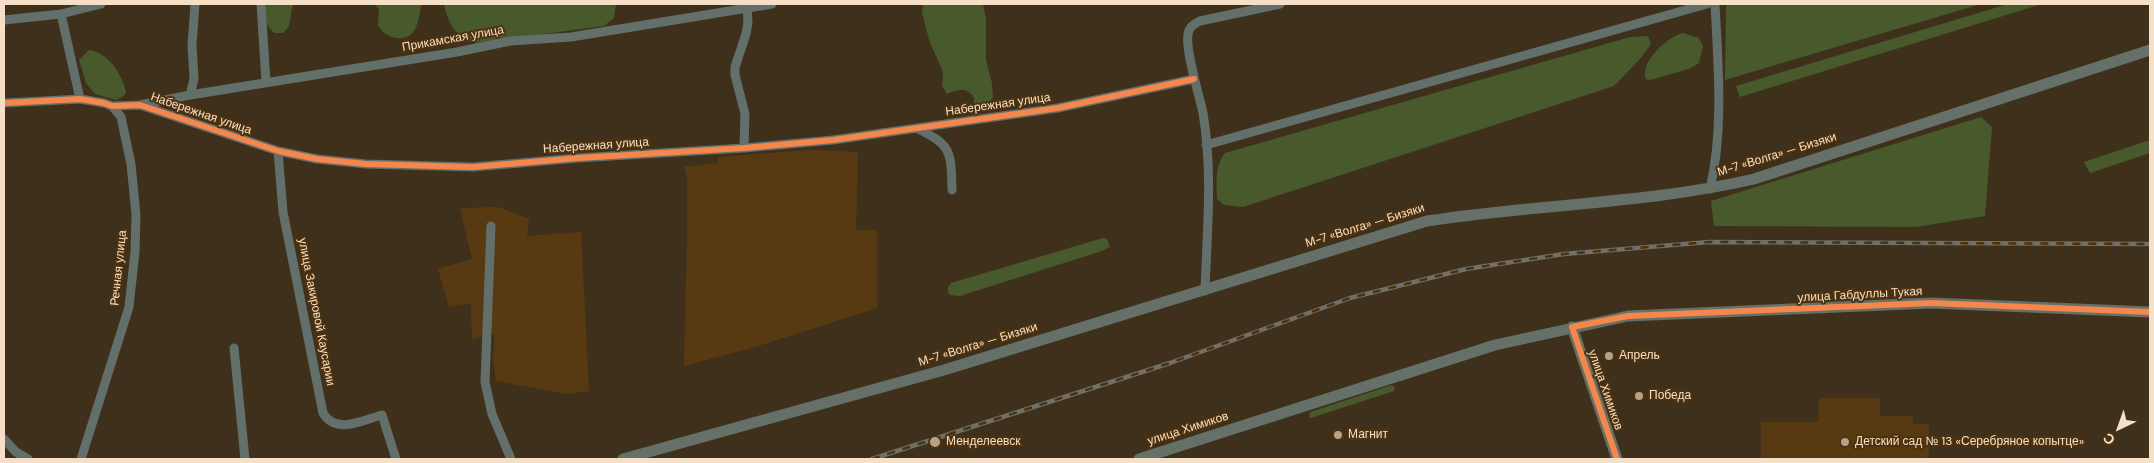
<!DOCTYPE html>
<meta charset="utf-8">
<style>
body{margin:0}
#map{position:relative;width:2154px;height:463px;overflow:hidden;background:#3f301c;font-family:"DM Sans",sans-serif}
canvas{display:block}
.frame{position:absolute;inset:0;border:5px solid #f6dfc7;pointer-events:none}
.north{position:absolute;left:2094px;top:403px;width:50px;height:50px;-webkit-text-stroke:4px #4e320d;paint-order:stroke;rotate:222deg;font-size:14px;font-weight:700;line-height:20px;text-align:center;color:#f6dfc7}
.north::after{content:'';display:block;margin:auto;width:18px;height:22px;background:#f6dfc7;clip-path:polygon(50% 0,100% 100%,50% 72%,0 100%)}
</style>
<div id="map">
<canvas width="2154" height="463"></canvas>
<div class="frame"></div>
<div class="north">С</div>
</div>
<script>
const ctx = document.querySelector('canvas').getContext('2d');
ctx.lineJoin = 'round';
function fill(path, color) {
  ctx.fillStyle = color;
  ctx.fill(path, 'evenodd');
}
function trace(path, color, width, dash) {
  ctx.strokeStyle = color;
  ctx.lineWidth = width;
  ctx.lineCap = dash ? 'butt' : 'round';
  ctx.setLineDash(dash || []);
  ctx.stroke(path);
}
function label(font, color, halo, rows, align = 'center') {
  ctx.font = font + ' "DM Sans",sans-serif';
  ctx.lineWidth = 4;
  ctx.setLineDash([]);
  ctx.textBaseline = 'middle';
  ctx.strokeStyle = halo;
  ctx.fillStyle = color;
  for (const [text, x, y, turn = 0] of rows) {
    ctx.save();
    ctx.translate(x, y);
    ctx.rotate((+turn || 0) * Math.PI / 180);
    ctx.textAlign = isNaN(turn) ? turn : align;
    if (halo) ctx.strokeText(text, 0, 0);
    ctx.fillText(text, 0, 0);
    ctx.restore();
  }
}
fill(new Path2D(`
 M810,150L858,152L856,230H877V308L755,347L684,366L687,244V177L684,167L718,163V157Z
 M498,207L529,219L527,236L581,232L589,391L568,394L496,381L493,359L495,334L472,339L471,303L449,307L438,269L472,259L460,208Z
 M1819,398H1880V416H1913V424H1929V459H1761V422H1818Z`), '#583a12');
fill(new Path2D(`
 M259,4H293L289,26L283,33H274L268,26Z
 M375,4H421C420,13 419,22 414,31C405,44 384,38 378,25L379,10Z
 M444,4H616L614,18L604,26L476,43C456,39 448,23 444,4Z
 M923,4H983L986,18V60L992,83L993,97L988,104H974V98C967,86 957,90 947,94L942,86L943,72L929,40L922,12Z
 M1726,4H1981L1725,80Z
 M2008,4H2042L1740,97L1736,86Z
 M1683,33L1699,38L1703,46L1699,63L1689,69L1650,80L1646,79C1639,62 1668,36 1683,33Z
 M1648,36L1651,44L1640,59L1614,86L1243,207L1224,205L1217,199C1217,182 1214,167 1225,153L1630,37Z
 M89,50C108,52 122,74 126,92L124,96L116,100L95,94L86,83L79,60Z
 M1981,117L1992,127L1985,216L1916,227L1714,226L1711,201Z
 M2150,140V153L2090,173L2084,162Z
 M1103,238L1107,239L1110,247L1102,251L960,296L950,295L948,292V287L951,283Z
 M1392,385L1395,388L1394,391L1311,418L1309,417L1310,412Z`), '#48592c');
trace(new Path2D(`
 M261,4L266,82
 M61,14L80,99
 M4,20L61,14L101,4
 M190,95L194,79L192,45L195,4
 M4,103L80,99L104,103L112,106L140,105L278,151L317,159L366,164L473,167L578,158L744,148L833,140L1058,108L1194,79
 M140,105L190,95L457,52L510,41L571,37L772,4
 M916,128C952,145 951,151 952,190
 M1206,145L1707,4
 M744,148L745,114L735,75V67L746,34L748,22L747,7
 M278,151L283,212L323,413C336,435 363,420 382,415L396,459
 M1710,189C1724,129 1718,65 1715,4
 M491,226L485,382L492,414L511,459
 M1205,291C1207,232 1213,172 1203,113C1199,94 1185,50 1188,34C1189,27 1194,24 1200,21L1280,4
 M234,348L245,459
 M4,439L16,452L28,459
 M81,459L129,307L135,252L136,215L131,164L121,117L112,106`), '#636f6b', 9);
trace(new Path2D(`
 M1572,327L1617,459
 M623,459L944,370L1427,221C1535,204 1647,204 1754,179L2150,50
 M1139,459L1495,345L1628,316L1931,303L2150,312`), '#647068', 11);
const rail = new Path2D(`
 M872,459L1170,363L1350,298L1466,269L1564,254L1709,242L2150,244`);
trace(rail, '#6f7067', 4.5);
trace(rail, '#4e320d', 2.5, [8]);
trace(new Path2D(`
 M4,103L80,99L104,103L112,106L140,105L278,151L317,159L366,164L473,167L578,158L744,148L833,140L1058,108L1194,79
 M1617,459L1572,327L1628,316L1931,303L2150,312`), '#f5874c', 6);
for (const [x, y, r, color] of [
 [1609,356,5,"#b6a28b"],
 [1639,396,5,"#b6a28b"],
 [1338,435,5,"#b6a28b"],
 [935,442,6,"#b6a28b"],
 [1845,442,5,"#b6a28b"]
]) {
  const dot = new Path2D();
  dot.arc(x, y, r, 0, 2 * Math.PI);
  ctx.fillStyle = color;
  ctx.fill(dot);
  trace(dot, '#4e320d', 2);
}
label('12px', '#f6dfc7', '#4e320d', [
 ["Прикамская улица",453,39,-10],
 ["Набережная улица",998,105,-8],
 ["Набережная улица",201,114,19],
 ["Набережная улица",596,146,-4],
 ["М-7 «Волга» — Бизяки",1777,155,-17],
 ["М-7 «Волга» — Бизяки",1365,226,-17],
 ["Речная улица",119,268,-84],
 ["улица Габдуллы Тукая",1860,295,-3],
 ["улица Закировой Каусарии",316,312,79],
 ["М-7 «Волга» — Бизяки",978,345,-17],
 ["улица Химиков",1605,390,71],
 ["улица Химиков",1188,429,-18]
]);
label('12px', '#f6dfc7', '#4e320d', [
 ["Апрель",1619,356],
 ["Победа",1649,396],
 ["Магнит",1348,435],
 ["Менделеевск",946,442],
 ["Детский сад № 13 «Серебряное копытце»",1855,442]
], 'left');
</script>
